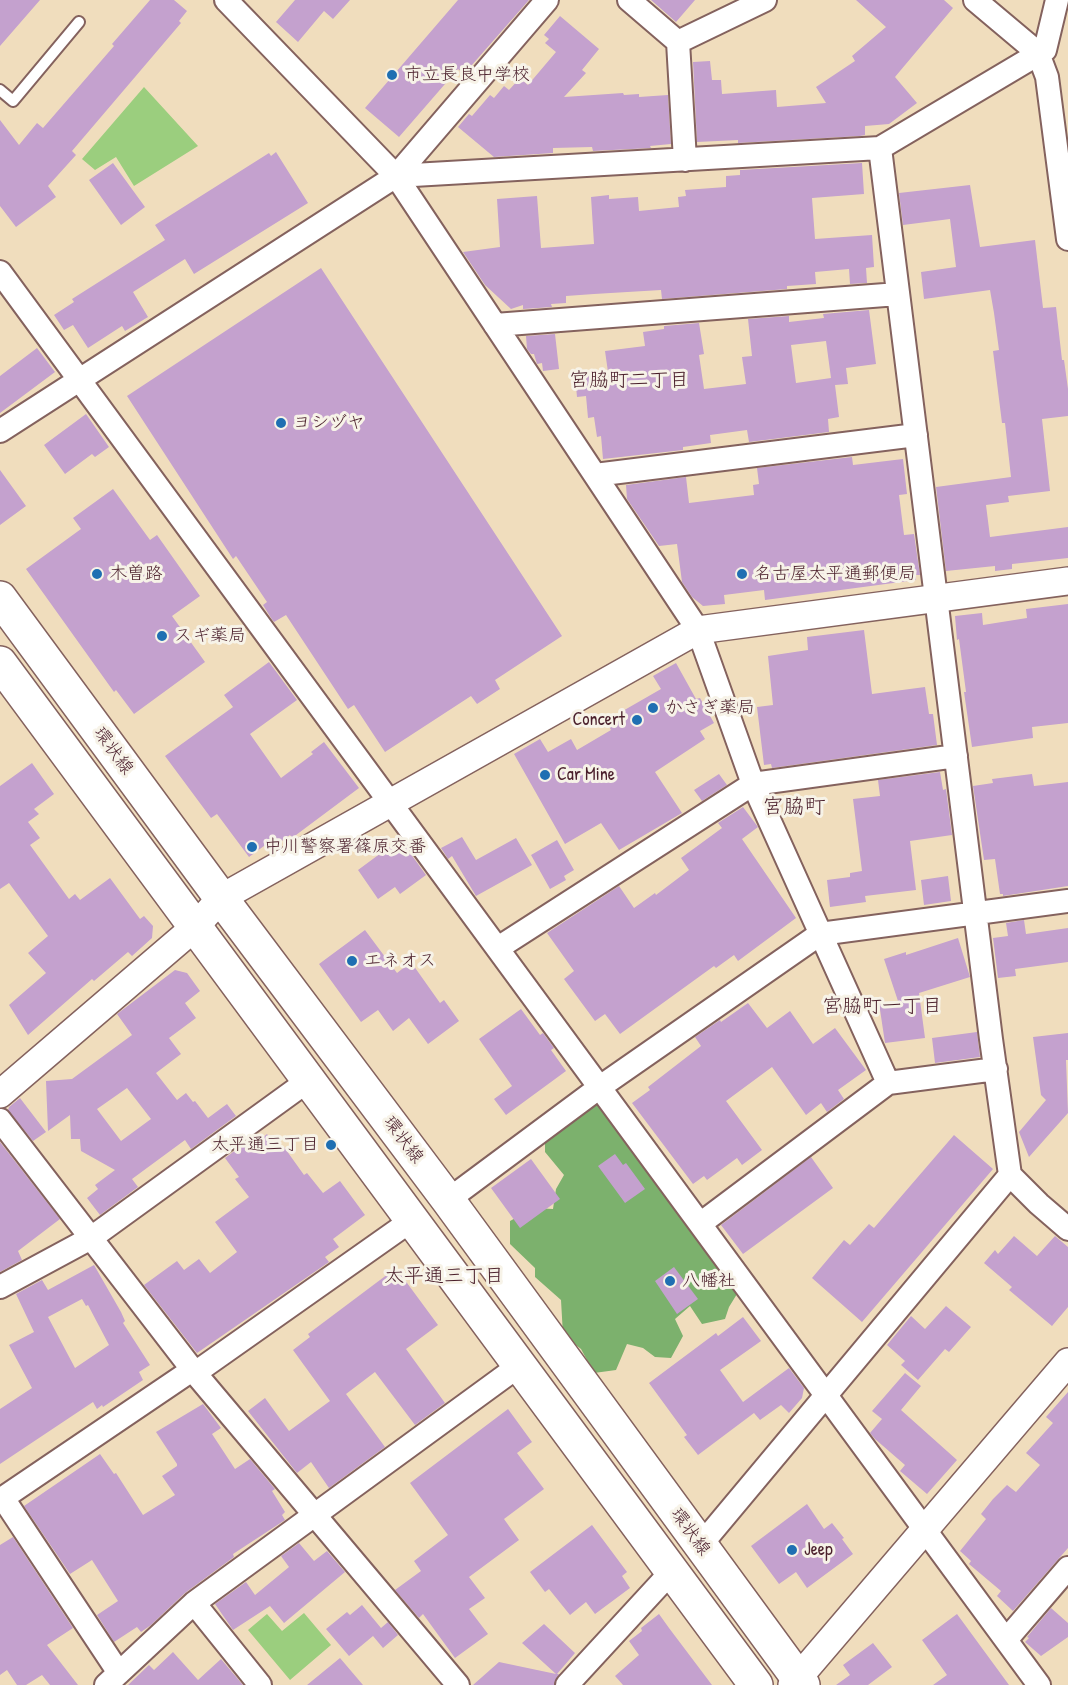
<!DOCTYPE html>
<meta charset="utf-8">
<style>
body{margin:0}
canvas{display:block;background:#f0ddbd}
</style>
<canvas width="1068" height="1685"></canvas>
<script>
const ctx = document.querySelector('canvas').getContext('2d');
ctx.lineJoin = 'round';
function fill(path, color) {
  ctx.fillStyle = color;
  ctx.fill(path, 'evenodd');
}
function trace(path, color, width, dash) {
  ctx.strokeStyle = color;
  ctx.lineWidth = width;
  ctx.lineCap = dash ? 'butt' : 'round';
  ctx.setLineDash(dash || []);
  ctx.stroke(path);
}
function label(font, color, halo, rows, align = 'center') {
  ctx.font = font + ' "Patrick Hand","Klee One",sans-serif';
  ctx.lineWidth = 6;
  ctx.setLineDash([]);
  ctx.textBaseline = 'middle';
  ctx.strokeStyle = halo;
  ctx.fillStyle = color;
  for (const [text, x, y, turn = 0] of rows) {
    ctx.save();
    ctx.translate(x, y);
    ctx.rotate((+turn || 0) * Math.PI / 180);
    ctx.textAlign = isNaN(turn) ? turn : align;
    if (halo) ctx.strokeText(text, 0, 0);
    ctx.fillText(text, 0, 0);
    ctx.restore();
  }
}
fill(new Path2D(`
 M144,87L198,146L134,186L116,157L95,170L82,159Z
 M304,1613L331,1645L290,1680L248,1630L267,1614L282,1631Z`), '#9bce7e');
fill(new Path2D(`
 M595,1105L608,1106L697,1239L707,1245L745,1281L729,1307L725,1319L702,1324L690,1306L675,1319L683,1336L671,1358L655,1357L643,1348L627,1344L616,1370L594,1373L581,1349L563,1335L561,1300L535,1277V1268L510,1244V1221L534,1208L553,1209L556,1189L564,1175L545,1152V1137L574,1106Z`), '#7cb16d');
fill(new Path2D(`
 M0,0H40L0,46Z
 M150,0H174L187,11L179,21L181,23L72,151L76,155L48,186L56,197L16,227L0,206V120L19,145L37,123L43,128L114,46L112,44Z
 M295,0H350L333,19L324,11L298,42L276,22Z
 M458,0H529L464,74L458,69L399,137L365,108Z
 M651,0H695L676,22Z
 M856,0H944L953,8L895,77L917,103L889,124L865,126V135L860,136L738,143V140L697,142L693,62L710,61L712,80H721L722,94L776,90L777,107L826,103L816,87L855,61L852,56L886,27Z
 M560,16L599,49L582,70L586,73L564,97L623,93L624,95L639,94V97L668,95L671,144L650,146L651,148L593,151L592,147L553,148V153L494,157L458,127L469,114L472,116L490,95L494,98L504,86L509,90L520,78L528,85L556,52L545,43L549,39L544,35Z
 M276,152L308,203L194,274L185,259L133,292L148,317L125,331L122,326L88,348L73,325L64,330L54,315L74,302L72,299L165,240L155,225L269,153L271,156Z
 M113,163L145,207L121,225L89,180Z
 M862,163L864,194L812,198L815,239L872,235L874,267L866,268L867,283L850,284L849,269L815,272L816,284L787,286V289L662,299L661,290L594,294L566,296V303L551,304L552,307L523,309V305L511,309L485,285L463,252L500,247L497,199L537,196L541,248L594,244L591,197L609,195V199L638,197L639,211L679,207L678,197L686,196L685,190L726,187V176L740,175V170Z
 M970,185L980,247L1035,240L1043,308L1056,307L1062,360H1064L1068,389V416L1042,419L1050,491L1008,496L1009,502L986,505L990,537L1068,527V558L1012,564V569L995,571V566L946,571L936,487L1011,477L1005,423H1002L993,351L999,350L994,313L990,290L924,299L921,272L956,267L950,219L903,225L899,193Z
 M321,268L562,636L495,680L500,689L477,704L471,696L385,752L354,705L348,709L286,615L274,622L271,618L263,605L267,602L236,556L233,559L127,396Z
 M869,310L876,364L846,368L848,384L835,385L839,417L828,419L829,432L749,442L747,430L710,435L711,443L683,447V450L603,459L601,436L597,437L594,417L588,418L586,396L577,397L575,376L608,372L605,351L645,346L643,332L664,329V326L699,323L704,354L699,355L704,389L746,384L742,357L752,356L748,319L789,316V322L824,318L823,314ZM826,341L831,378L796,383L791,345Z
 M555,334L559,369L543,371L542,363L537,364L534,354H531L527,349L526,336Z
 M37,348L55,372L0,413V376Z
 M86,414L109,447L95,457L92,454L65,474L44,445Z
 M852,457L853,465L903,459L907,494L899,495L904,535L914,534L920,575H915L916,580L765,600L764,590L724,595L725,604L703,606L692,597L682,582L677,544L659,546L627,499L626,485L686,477L689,503L754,495L753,485L759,484L757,468Z
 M0,470L26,506L0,525Z
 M113,489L150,540L157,535L200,596L172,616L205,662L134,714L116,690L114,692L26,569L81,529L73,518Z
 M1068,604V723L1032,727L1033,738L972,747L964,692H966L959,639L957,640L955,616L982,613L983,625L1027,618L1026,609Z
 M864,630L872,694L925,687L929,714H933L937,745L772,768L771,764L764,765L757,707L773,705L768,656L808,650L807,637Z
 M269,662L297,700L250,734L281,778L313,754L311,752L324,742L359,788L292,838L290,835L272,848L268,843L249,857L217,814L211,818L165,756L233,707L224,695Z
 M676,663L696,699L700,698L714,723L700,731L705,739L655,772L682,813L619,850L601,823L565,844L514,754L540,739L548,752L571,739L577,750L611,730L609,726L624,717L621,712L661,689L653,676Z
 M32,763L54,794L34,809L39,814L28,822L40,838L30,845L69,899L75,894L80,900L110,878L140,919L144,916L153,926L152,938L132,956L128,952L94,981L92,979L28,1035L9,1005L46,973L28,953L48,936L9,883L0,889V786Z
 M940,772L943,790L946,789L952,835L910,841L916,890L865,896L866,902L830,907L827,880L850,877V873L862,871L853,799L880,796L878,780Z
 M719,774L727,785L702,801L694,790Z
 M1032,774L1034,786L1068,782V886L1003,896V894H1000L995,859L984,860L973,786L993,783L992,779Z
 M743,807L758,827L742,839L796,918L738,961L734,955L716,968L714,966L620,1034L605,1014L595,1021L564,979L574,971L547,933L619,886L634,908L655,893L656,895L689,870L681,858L722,828L718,823Z
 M462,837L476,860L516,838L532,865L476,896L452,856L448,859L441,848Z
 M400,839L426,875L400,894L395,887L378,899L358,870Z
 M557,840L574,870L564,876L566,880L550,889L531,855Z
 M948,876L951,901L924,905L921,880Z
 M1024,920L1026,934L1068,928V962L1015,969L1016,976L998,978L993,938L1008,936L1006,923Z
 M365,930L397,973L411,962L440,1003L444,1000L459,1021L428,1044L409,1018L393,1031L378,1010L361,1022L319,964Z
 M958,938L970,977L919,993L925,1038L885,1043L879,1003L898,1001L884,959L906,952V955Z
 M175,970L187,973L200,991L185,1003L196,1018L169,1038L181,1054L156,1073L177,1100L186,1093L193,1102L195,1101L208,1118L227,1104L236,1116L191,1149L185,1140L132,1179L138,1187L100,1215L87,1198L98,1189L95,1185L115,1170L81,1151L80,1139H71L70,1115L48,1131L46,1081L72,1079L132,1035L117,1014ZM127,1088L151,1119L121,1141L97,1109Z
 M748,1003L767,1028L790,1011L813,1044L835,1028L866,1070L838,1090L844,1099L827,1112L821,1103L806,1115L772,1067L726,1101L762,1150L742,1165L737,1158L707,1180L704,1176L693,1184L632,1103L650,1090L648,1087L701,1046L695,1037L720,1020L721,1022Z
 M521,1009L540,1035L543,1033L554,1048L551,1050L566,1071L506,1115L494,1099L512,1086L479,1039Z
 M977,1032L980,1057L935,1063L932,1038Z
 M1068,1033V1060H1066L1068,1113L1029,1157L1019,1132L1046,1100L1041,1095L1033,1037Z
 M20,1098L46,1132L33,1141L8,1110L9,1107Z
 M267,1134L279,1151L284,1147L304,1175L307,1173L323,1193L340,1181L365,1215L333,1239L339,1247L325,1257L329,1262L197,1353L144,1285L177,1261L184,1270L199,1259L210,1273L237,1252L215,1222L249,1197L235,1179L239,1177L225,1158L253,1137L257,1142Z
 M954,1135L993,1169L862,1322L812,1278L844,1240L850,1245L869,1224L874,1228Z
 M0,1142L60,1219L18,1251L22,1260L0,1272Z
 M615,1154L623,1165L626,1163L645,1189L625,1203L598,1166Z
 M811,1157L833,1188L743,1254L721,1225Z
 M531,1159L560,1199L520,1228L491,1188Z
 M1014,1236L1037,1256L1055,1236L1068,1247V1307L1052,1326L1009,1290L1012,1287L984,1263L995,1250L998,1254Z
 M94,1265L121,1312L125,1321L123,1323L150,1365L139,1372L143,1380L103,1407L102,1405L97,1409L93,1402L0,1464V1409L32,1388L9,1345L34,1332L16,1294L42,1280L48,1290ZM82,1299L86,1306L88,1305L109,1345L75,1368L48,1317Z
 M674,1267L698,1299L677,1314L655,1281Z
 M396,1268L438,1325L406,1349L445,1403L415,1425L375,1372L346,1394L385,1447L329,1488L311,1462L297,1473L248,1411L265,1398L289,1431L330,1401L293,1350L310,1337L308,1334Z
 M946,1306L971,1327L949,1352L945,1349L918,1380L901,1365L905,1361L887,1345L911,1316L925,1329Z
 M743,1317L761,1341L720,1370L743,1402L789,1368L804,1388L802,1398L789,1413L781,1405L760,1420L754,1413L698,1455L684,1437L687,1435L649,1383L716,1333L718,1336Z
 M905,1373L921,1386L901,1410L957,1460L927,1494L900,1471L905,1465L875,1439L870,1433L882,1419L872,1411Z
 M1068,1392V1548L1013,1611L997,1596L1001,1591L969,1564L971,1561L960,1551L986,1519L981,1514L993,1499L1007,1485L1016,1492L1040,1465L1026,1453L1053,1423L1046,1417Z
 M203,1404L221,1428L212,1434L235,1469L250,1459L275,1489L272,1491L285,1512L282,1515L285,1520L233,1554L234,1557L185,1593L151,1625L141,1632L137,1627L114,1642L97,1615L118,1601L92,1560L70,1574L24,1506L100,1454L114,1474L116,1473L143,1515L175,1495L162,1476L177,1466V1464L156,1432Z
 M508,1409L532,1442L517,1453L544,1489L504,1519L519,1540L469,1577L485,1598L469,1609L488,1634L455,1658L423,1614L419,1618L395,1590L421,1571L414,1561L448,1535L410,1483Z
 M807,1504L824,1529L832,1523L844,1538L842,1539L853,1554L807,1588L796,1572L779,1584L751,1546Z
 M592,1525L627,1572L622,1576L630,1588L595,1614L586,1602L570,1615L549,1589L545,1592L530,1572Z
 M13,1537L73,1628L47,1645L78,1685H50L42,1675L26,1685H17L7,1670L0,1675V1545Z
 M299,1543L314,1561L327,1551L345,1572L284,1623L270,1606L233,1630L215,1604L246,1582L255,1595L289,1567L281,1556Z
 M362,1605L381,1628L388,1622L398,1635L383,1648L373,1636L349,1656L326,1629L347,1612L350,1615Z
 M1051,1608L1068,1623V1637L1041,1656L1025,1642L1029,1638L1027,1637Z
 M659,1614L669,1628L712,1685H623L615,1676L639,1655L629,1641L642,1631L641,1628Z
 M957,1614L1009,1685H933L947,1675L922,1640Z
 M544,1624L575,1653L557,1674H559L554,1685H473L499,1662L556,1674L522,1643Z
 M873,1643L892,1667L868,1685H836L850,1675L843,1665Z
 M173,1652L198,1680L221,1659L243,1685H128L149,1665L154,1670Z
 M340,1658L363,1685H307Z`), '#c4a1ce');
const service = new Path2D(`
 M0,90L13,101L79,22`);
const minor = new Path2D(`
 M226,0L396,176L698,630L753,784L888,1083
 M629,0L678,42L685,160
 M975,0L1038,53L1047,77L1068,239
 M678,42L765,0
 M396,176L880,148L1045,50L1057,0
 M0,272L1039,1685
 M495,325L898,294
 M0,431L396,176L547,0
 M595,475L916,435
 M498,948L753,784L956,756
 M0,1120L195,1373L458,1685
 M1010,1175L1039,1204L1068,1229
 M448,1200L600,1087L820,934L1068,901
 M700,1224L888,1083L996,1069
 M0,1287L91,1238L309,1080
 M195,1373L412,1220
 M3,1498L119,1673
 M0,1500L192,1370
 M700,1546L1010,1175L991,1039L880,148
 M194,1603L260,1685
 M1006,1640L1068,1568
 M106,1685L194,1603L520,1365
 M567,1685L672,1571`);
const tertiary = new Path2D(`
 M0,1094L195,927L221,898L698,630L1068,581
 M792,1685L1068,1362`);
const primary = new Path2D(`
 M0,598L221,898L448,1200L803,1685
 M0,663L756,1685`);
trace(service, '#84625e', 14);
trace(minor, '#84625e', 26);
trace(tertiary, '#84625e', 30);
trace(primary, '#84625e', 36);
trace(service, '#fff', 10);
trace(minor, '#fff', 22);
trace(tertiary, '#fff', 27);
trace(primary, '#fff', 33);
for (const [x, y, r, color] of [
 [392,75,6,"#1f6fb2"],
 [281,423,6,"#1f6fb2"],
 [97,574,6,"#1f6fb2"],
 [742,574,6,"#1f6fb2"],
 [162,636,6,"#1f6fb2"],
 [653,708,6,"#1f6fb2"],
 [637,720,6,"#1f6fb2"],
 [545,775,6,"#1f6fb2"],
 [252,847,6,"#1f6fb2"],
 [352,961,6,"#1f6fb2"],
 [331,1145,6,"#1f6fb2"],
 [670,1281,6,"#1f6fb2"],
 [792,1550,6,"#1f6fb2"]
]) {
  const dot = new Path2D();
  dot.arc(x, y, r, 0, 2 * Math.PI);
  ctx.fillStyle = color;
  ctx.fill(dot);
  trace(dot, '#f7f3e8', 2);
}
label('18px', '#4a1f2b', '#f7f3e8', [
 ["市立長良中学校",404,75],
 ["ヨシヅヤ",293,423],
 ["木曽路",109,574],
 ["名古屋太平通郵便局",754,574],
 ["スギ薬局",174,636],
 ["かさぎ薬局",665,708],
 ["Concert",625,720,"right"],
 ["Car Mine",557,775],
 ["中川警察署篠原交番",264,847],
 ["エネオス",364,961],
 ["太平通三丁目",319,1145,"right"],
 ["八幡社",682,1281],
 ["Jeep",804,1550]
], 'left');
label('18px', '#4a1f2b', '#f7f3e8', [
 ["環状線",113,751,54],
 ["環状線",403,1140,53],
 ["環状線",690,1532,54]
]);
label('20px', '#4a1f2b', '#f7f3e8', [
 ["宮脇町二丁目",629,381],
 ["宮脇町一丁目",882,1007],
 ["太平通三丁目",444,1277]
]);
label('21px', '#4a1f2b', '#f7f3e8', [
 ["宮脇町",794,807]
]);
</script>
